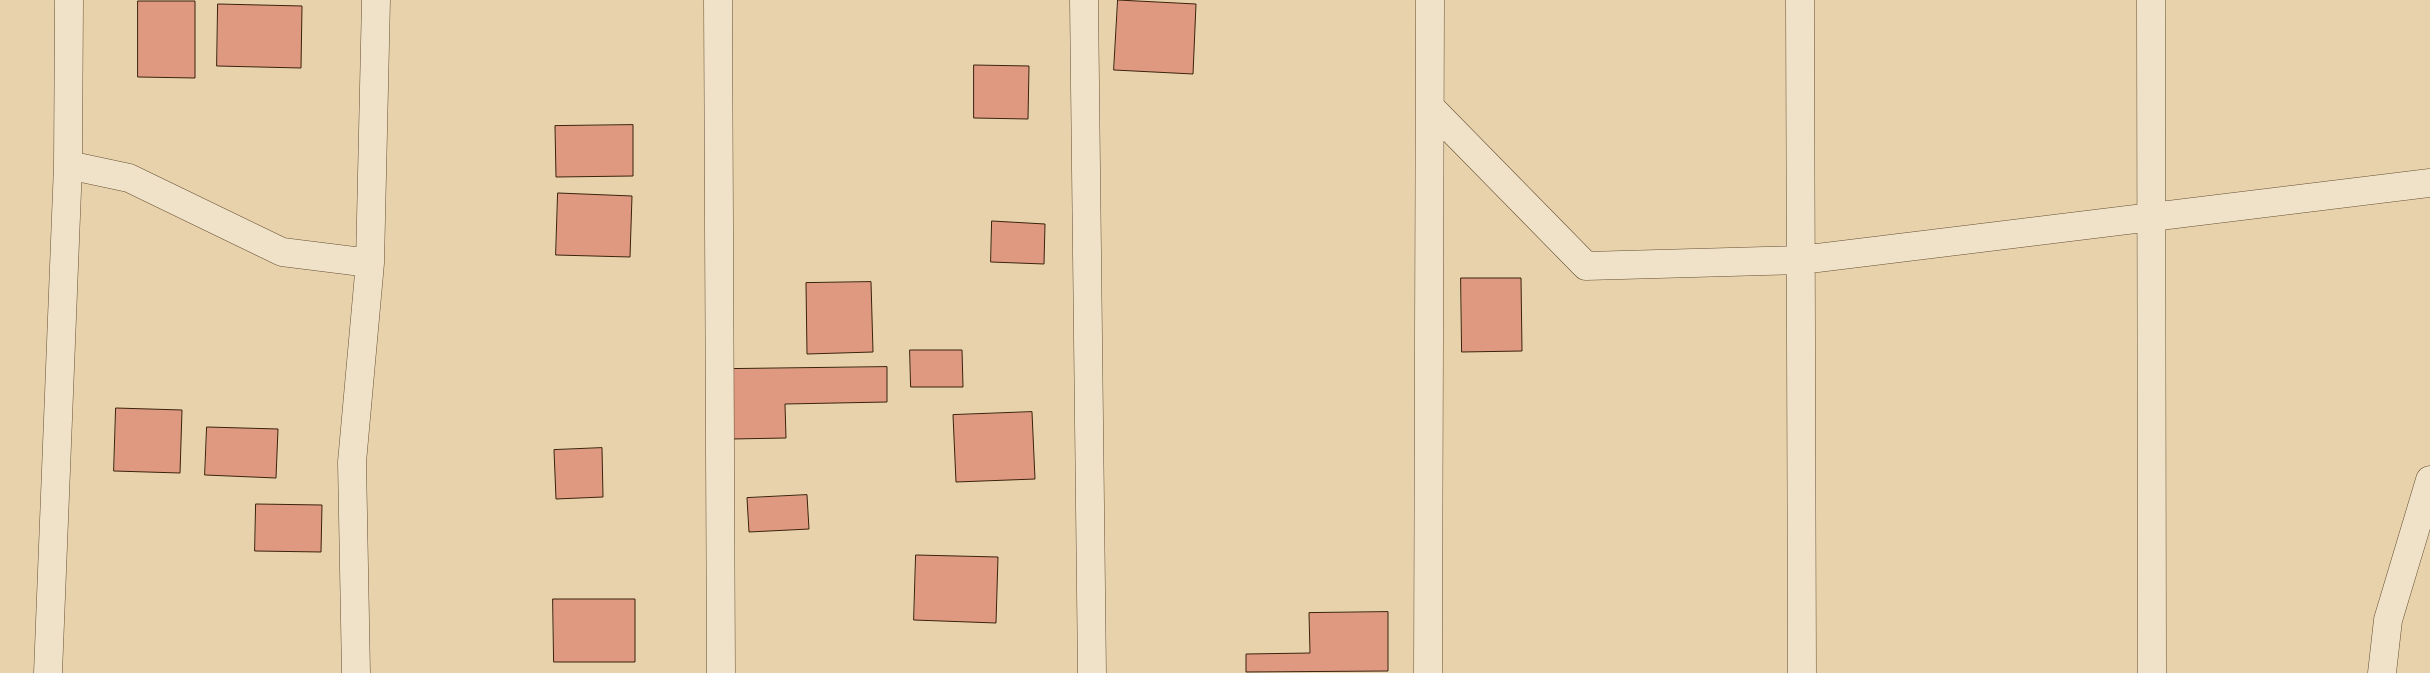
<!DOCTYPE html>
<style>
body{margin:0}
canvas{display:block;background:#e8d2ab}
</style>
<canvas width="2430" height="673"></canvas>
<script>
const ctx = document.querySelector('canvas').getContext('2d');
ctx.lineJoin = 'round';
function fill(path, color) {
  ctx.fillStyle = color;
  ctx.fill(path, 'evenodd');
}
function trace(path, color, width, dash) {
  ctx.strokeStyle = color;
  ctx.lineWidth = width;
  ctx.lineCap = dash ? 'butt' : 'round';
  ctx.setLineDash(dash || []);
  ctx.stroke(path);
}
const building = new Path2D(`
 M1118,0L1196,4L1193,74L1114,70Z
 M138,1H195V78L138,77Z
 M218,4L302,6L301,68L217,66Z
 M974,65L1029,66L1028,119L974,118Z
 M633,125V176L556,177L555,126Z
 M558,193L632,196L630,257L556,255Z
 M992,221L1045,224L1044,264L991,262Z
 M1461,278H1521L1522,351L1462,352Z
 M871,282L873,352L807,354L806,283Z
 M910,350H962L963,387H911Z
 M887,367V402L785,404L786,438L732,439L731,369Z
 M116,408L182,410L180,473L114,471Z
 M1032,412L1035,479L956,482L953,415Z
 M207,427L278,429L276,478L205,475Z
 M602,448L603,497L556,499L554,450Z
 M807,495L809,529L749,532L747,498Z
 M256,504L322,505L321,552L255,551Z
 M916,555L998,557L996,623L914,620Z
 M553,599H635V662H554Z
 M1388,612V671L1246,672V654L1310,653L1309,613Z`);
fill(building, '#df9980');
trace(building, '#3a230c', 1);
const minor = new Path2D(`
 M718,0L721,673
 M1084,0L1092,673
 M1800,0L1802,673
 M2151,0L2152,673
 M1430,107L1586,266L1801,260L2430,183
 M68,165L129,178L282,252L370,263
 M48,673L68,165L69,0
 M356,673L352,462L370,263L376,0
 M1428,673L1430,0
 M2382,673L2388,620L2430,480`);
trace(minor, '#664f34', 29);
trace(minor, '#f0e2c8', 28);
</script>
